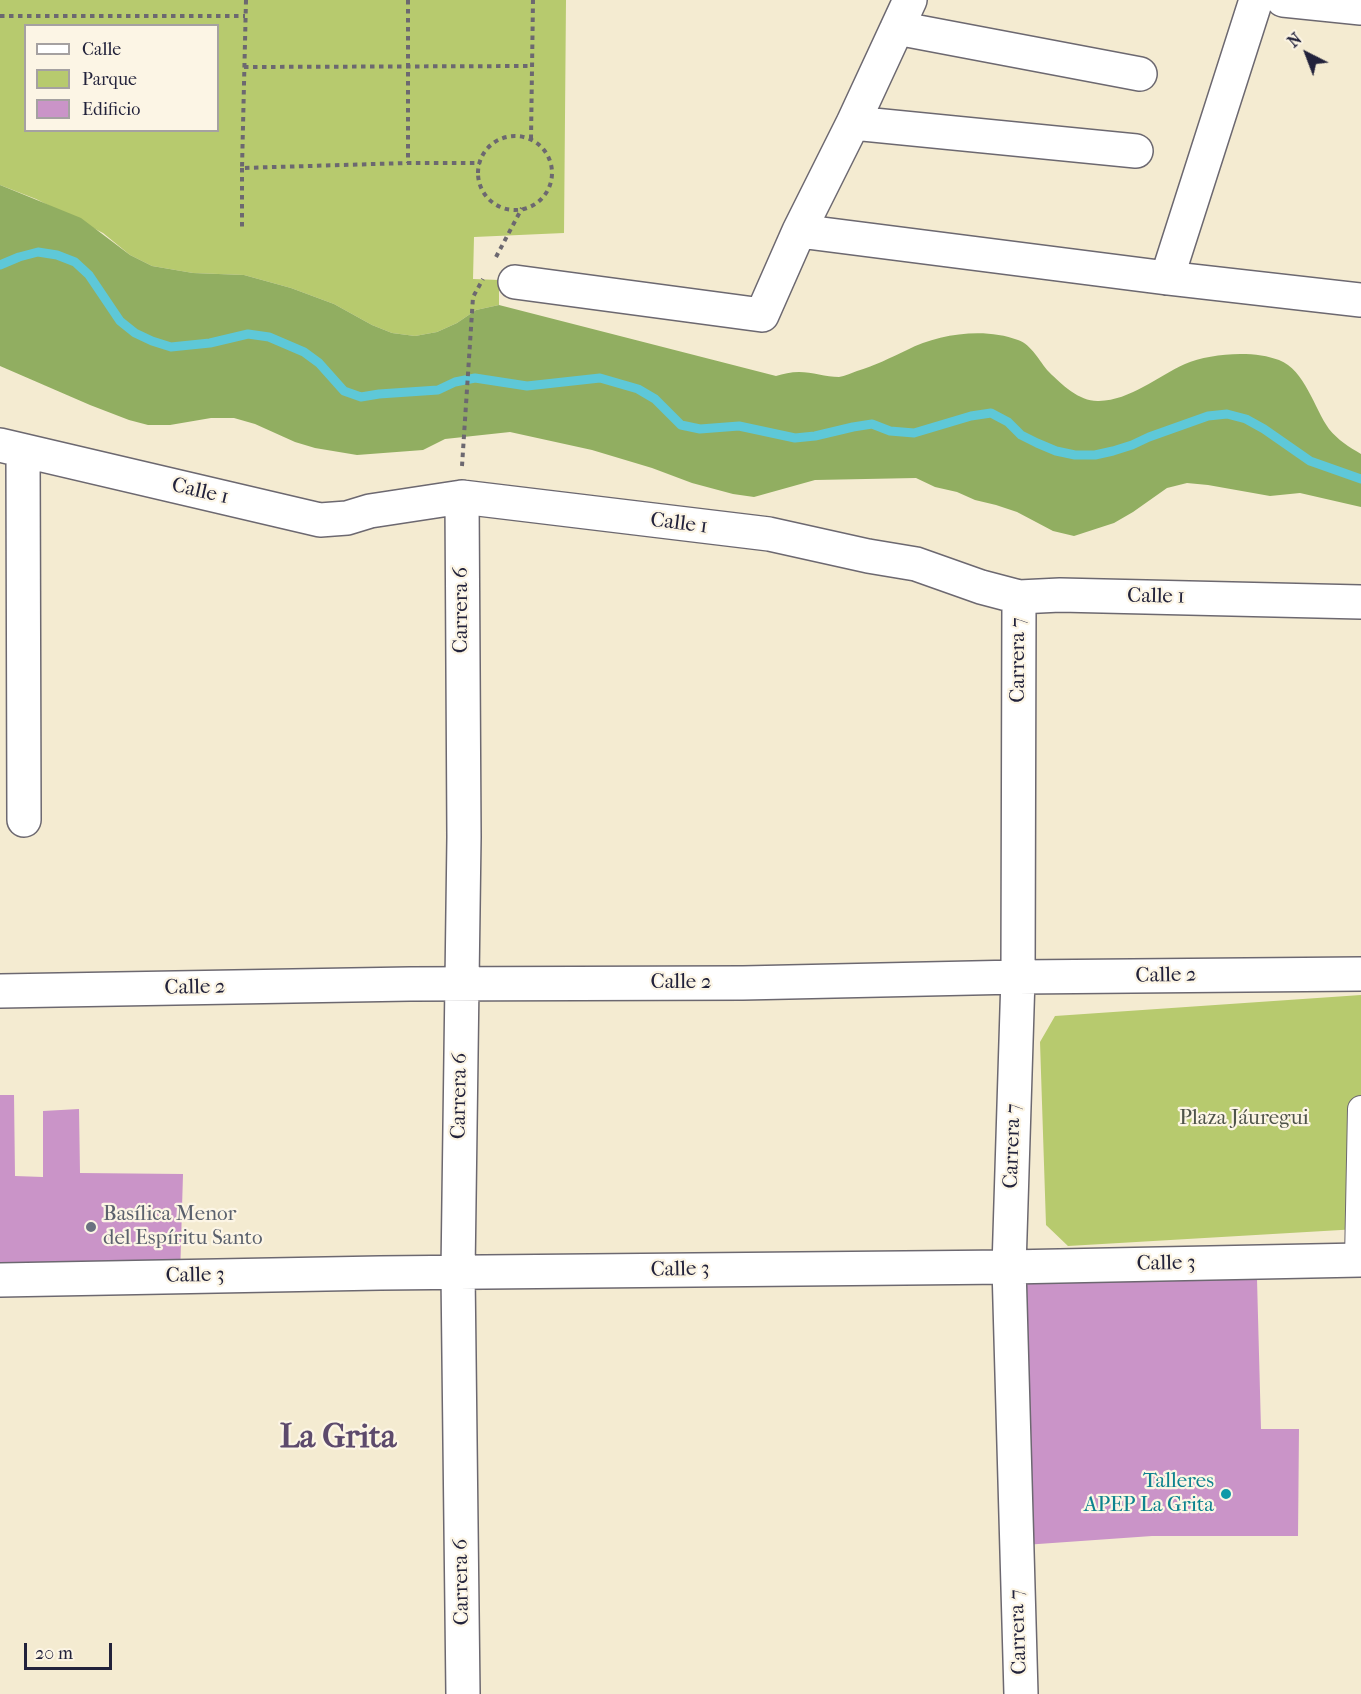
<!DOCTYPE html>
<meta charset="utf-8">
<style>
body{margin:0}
#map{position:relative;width:1361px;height:1694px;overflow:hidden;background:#f4ebd1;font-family:"IM FELL French Canon",serif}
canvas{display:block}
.legend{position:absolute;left:24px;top:24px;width:195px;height:108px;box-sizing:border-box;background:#fcf5e5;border:2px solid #a5a1a1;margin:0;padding:8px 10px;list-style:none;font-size:18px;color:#22223b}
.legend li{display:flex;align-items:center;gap:12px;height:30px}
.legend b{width:30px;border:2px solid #a5a1a1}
.north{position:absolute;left:1277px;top:24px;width:60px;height:60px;-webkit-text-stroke:4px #fcf5e5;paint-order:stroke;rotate:318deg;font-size:16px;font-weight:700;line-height:24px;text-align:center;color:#22223b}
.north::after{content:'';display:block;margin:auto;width:21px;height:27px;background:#22223b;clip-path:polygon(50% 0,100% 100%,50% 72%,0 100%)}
.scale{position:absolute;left:24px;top:1643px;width:88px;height:27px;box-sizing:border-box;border:3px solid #22223b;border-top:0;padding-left:8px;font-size:18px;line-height:21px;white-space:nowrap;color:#22223b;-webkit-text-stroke:4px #fcf5e5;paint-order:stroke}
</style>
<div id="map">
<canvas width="1361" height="1694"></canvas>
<ul class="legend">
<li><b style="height:8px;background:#fff"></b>Calle</li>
<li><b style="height:16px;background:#b7ca6e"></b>Parque</li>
<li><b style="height:16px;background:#ca94c8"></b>Edificio</li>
</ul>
<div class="north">N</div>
<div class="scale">20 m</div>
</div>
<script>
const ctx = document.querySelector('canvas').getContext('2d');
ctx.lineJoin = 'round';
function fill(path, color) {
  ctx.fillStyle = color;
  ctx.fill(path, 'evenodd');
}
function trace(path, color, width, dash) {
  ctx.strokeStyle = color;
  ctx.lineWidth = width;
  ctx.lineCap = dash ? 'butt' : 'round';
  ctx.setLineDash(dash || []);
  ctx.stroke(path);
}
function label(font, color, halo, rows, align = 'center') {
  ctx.font = font + ' "IM FELL French Canon",serif';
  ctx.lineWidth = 4.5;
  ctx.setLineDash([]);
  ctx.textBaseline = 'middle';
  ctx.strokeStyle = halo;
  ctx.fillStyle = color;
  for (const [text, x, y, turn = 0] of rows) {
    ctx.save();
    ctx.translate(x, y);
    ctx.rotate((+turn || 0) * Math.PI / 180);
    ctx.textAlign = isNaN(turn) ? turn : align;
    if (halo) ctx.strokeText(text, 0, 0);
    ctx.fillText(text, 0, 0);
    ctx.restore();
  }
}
fill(new Path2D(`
 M0,0H566L564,233L474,237L473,279L499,280V305L476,310L457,323L437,332L415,336L392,333L372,325L334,304L291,288L244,275L193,273L152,266L130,255L103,233L36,199L0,185ZM26,26H218V130H26Z
 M1361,995V1109L1358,1229L1068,1246L1046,1225L1040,1042L1055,1016Z`), '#b7ca6e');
fill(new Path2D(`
 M0,185L81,218L130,255L152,266L193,273L244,275L291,288L334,304L372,325L392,333L415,336L437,332L457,323L476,310L499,305L776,376C783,374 791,372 799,372C812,372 826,377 839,377C845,376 851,373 857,371C874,366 890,358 907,350C938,334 984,327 1018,340C1032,345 1039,361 1049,372C1062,385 1080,402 1099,401C1131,400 1156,377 1185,364C1210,353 1254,350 1279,360C1305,370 1314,408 1329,429C1338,440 1349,447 1361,454V507L1300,493L1270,496L1208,485L1187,483L1167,488L1133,512L1114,523L1074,536L1053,531L1017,512L996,505L975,500L957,492L935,487L916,478L815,480L754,497L733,494L692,483L652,468L592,450L510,432L445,439L423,450L357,455L315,448L295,442L255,424L234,418H211L170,425H148L129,420L90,405L0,366Z`), '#91ae61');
trace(new Path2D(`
 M0,265L19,257L38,252L57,255L75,262L89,275L120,321L135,333L152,341L171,347L210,343L248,334L269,337L304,352L319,363L344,391L361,397L379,394L438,390L455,382L475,378L527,386L600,378L638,389L655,399L681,425L700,429L739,426L795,438L815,436L853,427L872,424L890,431L914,433L971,416L991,413L1008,422L1021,435L1037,443L1056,451L1075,455H1095L1113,451L1132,445L1149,437L1208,416L1227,414L1246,419L1264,429L1310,461L1361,479`), '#5ec8d8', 9);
fill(new Path2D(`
 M0,1095H14L15,1176L43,1177V1111L79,1109L80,1173L183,1174L180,1277L0,1280Z
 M1257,1279L1261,1429H1299L1298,1536H1152L1024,1545L1021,1282Z`), '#ca94c8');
const pedestrian = new Path2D(`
 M1358,1260L1361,1109`);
const minor = new Path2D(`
 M1283,0L1361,8
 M897,28L1140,74
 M853,123L1136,151
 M799,231L1167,278L1361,300
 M1167,278L1256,0
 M515,282L762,315L799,231L853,123L910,0
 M0,445L320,520L347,518L370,511L462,497L769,534L868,556L916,564L981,587L1019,597L1060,595L1361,602
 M23,451L24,820
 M462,497L464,837L458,1272L463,1694
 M1019,597L1018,977L1009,1267L1021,1694
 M0,991L410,984L743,983L1018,977L1361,974
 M0,1280L380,1273L1009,1267L1361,1260`);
trace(pedestrian, '#6c6870', 28);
trace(minor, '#6c6870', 36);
trace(new Path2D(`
 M246,0L242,168L408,163H480
 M408,0V163
 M0,16H245
 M244,67L532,66
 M478 173a37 37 0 1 1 74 0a37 37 0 1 1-74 0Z
 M531,139L533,0
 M242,168V227
 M496,257L522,208
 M462,466L473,297L483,279`), '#6c6870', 4, [4.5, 4.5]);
trace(pedestrian, '#fff', 26);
trace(minor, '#fff', 33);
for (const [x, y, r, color] of [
 [91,1227,6,"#6b7280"],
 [1226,1494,6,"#0f9aa8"]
]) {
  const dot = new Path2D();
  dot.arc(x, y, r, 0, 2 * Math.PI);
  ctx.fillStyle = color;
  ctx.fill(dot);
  trace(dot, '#fcf5e5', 2);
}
label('21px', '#22223b', '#fcf5e5', [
 ["Calle 1",200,492,13],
 ["Calle 1",679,524,7],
 ["Calle 1",1156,597,1],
 ["Carrera 6",462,610,-90],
 ["Carrera 7",1019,660,-90],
 ["Calle 2",1166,976,-1],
 ["Calle 2",681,983],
 ["Calle 2",195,988,-1],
 ["Carrera 6",460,1096,-89],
 ["Carrera 7",1013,1146,-88],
 ["Calle 3",1166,1264,-1],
 ["Calle 3",680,1270,-1],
 ["Calle 3",195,1276,-1],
 ["Carrera 6",462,1582,-91],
 ["Carrera 7",1019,1632,-92]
]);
label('21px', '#4f544a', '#fcf5e5', [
 ["Plaza Jáuregui",1244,1119]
]);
label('21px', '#5b616d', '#fcf5e5', [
 ["Basílica Menor",103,1215],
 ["del Espíritu Santo",103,1239]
], 'left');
label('21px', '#0d838f', '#fcf5e5', [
 ["Talleres",1214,1482],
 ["APEP La Grita",1214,1506]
], 'right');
label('bold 33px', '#5d4a6c', '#fcf5e5', [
 ["La Grita",338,1439]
]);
</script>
